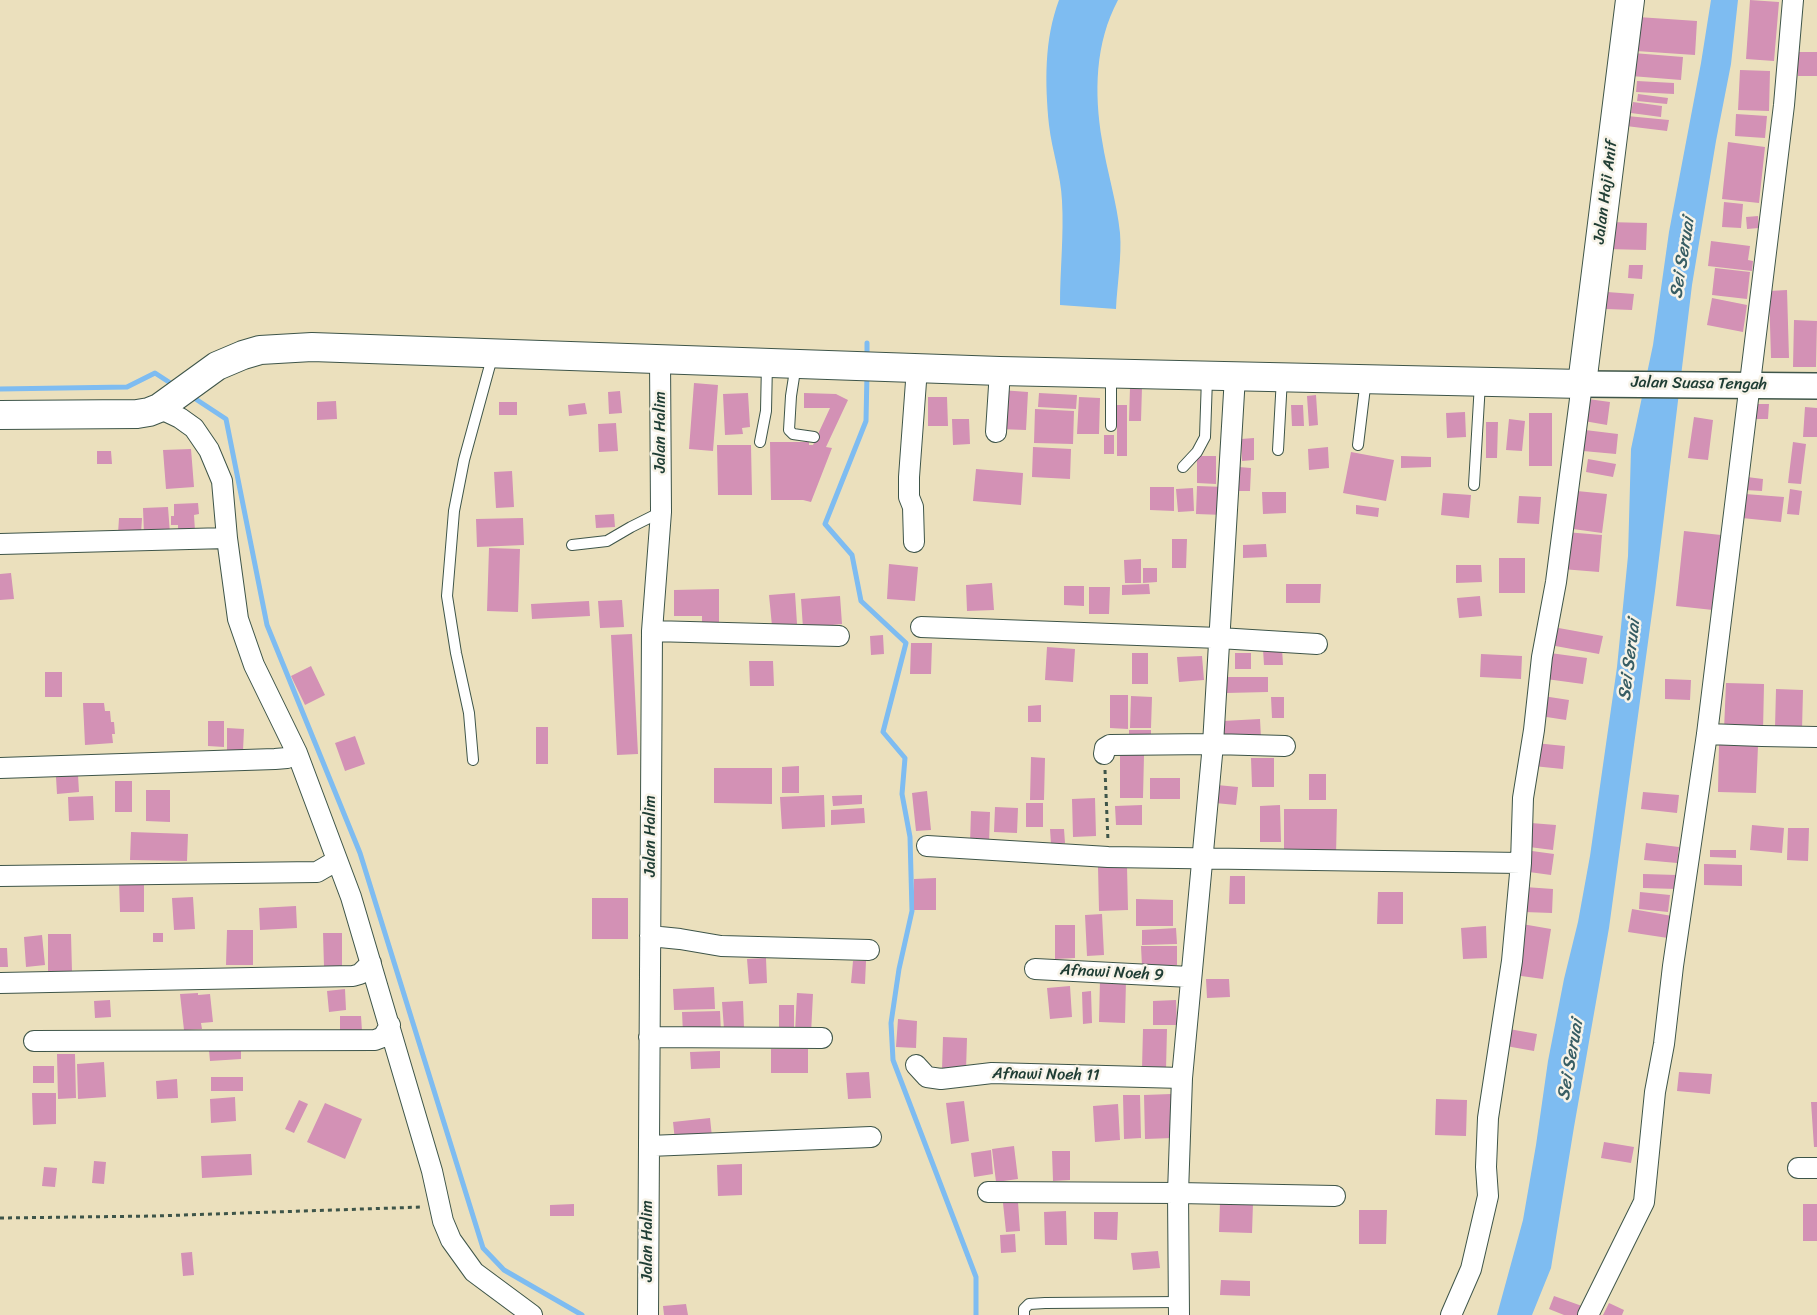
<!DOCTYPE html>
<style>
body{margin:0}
canvas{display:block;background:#ebe0bd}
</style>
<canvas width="1817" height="1315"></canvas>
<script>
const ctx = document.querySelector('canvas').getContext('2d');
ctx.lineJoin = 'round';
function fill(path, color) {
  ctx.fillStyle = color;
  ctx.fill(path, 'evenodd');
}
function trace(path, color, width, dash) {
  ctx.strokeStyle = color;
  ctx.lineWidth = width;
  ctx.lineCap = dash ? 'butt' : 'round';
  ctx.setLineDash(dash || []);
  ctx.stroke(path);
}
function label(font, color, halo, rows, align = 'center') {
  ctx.font = font + ' Sriracha,sans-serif';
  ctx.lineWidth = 5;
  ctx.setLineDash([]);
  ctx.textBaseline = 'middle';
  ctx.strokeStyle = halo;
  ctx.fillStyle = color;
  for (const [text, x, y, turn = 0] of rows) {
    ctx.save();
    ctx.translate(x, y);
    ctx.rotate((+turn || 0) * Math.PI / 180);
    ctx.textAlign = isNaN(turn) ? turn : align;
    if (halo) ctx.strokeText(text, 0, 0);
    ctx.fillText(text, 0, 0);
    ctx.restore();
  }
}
fill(new Path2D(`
 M1059,0H1118C1095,43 1094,93 1102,140C1107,172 1117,202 1120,233C1122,256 1117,286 1116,309L1060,305C1060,270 1064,235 1062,201C1061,175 1052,151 1049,125C1045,83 1044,40 1059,0Z
 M1711,0H1738L1737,9L1731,64L1716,141L1692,285L1655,591L1609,928L1574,1127L1551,1268L1532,1315H1497L1523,1220L1536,1145L1548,1061L1564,979L1578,922L1590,856L1617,667L1628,556L1631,449L1653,345L1669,232L1701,63Z`), '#7ebcf1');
trace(new Path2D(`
 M867,357V343
 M867,373L866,421L825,524L852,555L861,601L906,643L883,732L905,758L902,794L910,837L912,911L899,969L891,1023L893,1060L976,1277V1315
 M0,389L127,387L155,373L175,386
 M191,396L226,419L267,625L360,853L483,1248L504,1270L582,1315`), '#7ebcf1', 5);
fill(new Path2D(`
 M1750,0L1779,2L1774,61L1746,59Z
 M1638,17L1697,21L1695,55L1636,51Z
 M1798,52H1817V76H1798Z
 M1633,53L1683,57L1681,80L1631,76Z
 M1740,70L1770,71L1769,111L1738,110Z
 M1637,81L1674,83V94L1636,92Z
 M1638,94L1668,98L1667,104L1637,101Z
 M1633,102L1662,106L1661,117L1631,113Z
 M1736,114L1767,116L1765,138L1735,136Z
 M1627,116L1669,120L1667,131L1626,126Z
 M1728,142L1765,147L1759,203L1722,199Z
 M1724,202L1743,204L1741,228L1722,227Z
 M1758,216L1759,228L1747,229L1746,217Z
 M1607,222L1647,223L1646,250L1606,249Z
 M1711,241L1750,246L1748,260L1753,261L1752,271L1708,266Z
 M1629,265H1643L1642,279L1628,278Z
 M1715,268L1750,272L1747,299L1712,295Z
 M1787,290L1789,358H1771L1769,291Z
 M1607,292L1634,294L1632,310L1606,309Z
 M1712,298L1747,305L1743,332L1707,325Z
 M1794,320L1817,321L1816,367H1793Z
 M694,383L718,385L713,451L689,449Z
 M1130,387H1142L1141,421H1129Z
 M1001,390L1028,392L1026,430L999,429Z
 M620,391L622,413L609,414L608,392Z
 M748,393L750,427L742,428L743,434L725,435L723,394Z
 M804,393L836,394L848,400L826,447L832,448L811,502L803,500H771L770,442H809V445H813L830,408H804Z
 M1039,393L1077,395L1076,409L1038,407Z
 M1316,395L1318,425L1309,426L1307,396Z
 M928,397H947L948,426H928Z
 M1079,397L1100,398L1099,434H1077Z
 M1588,399L1610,402L1607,425L1584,421Z
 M336,401L337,419L317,420V402Z
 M499,402H517V415H499Z
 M585,403L587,414L569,416L568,405Z
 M1752,404H1769L1768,419H1752Z
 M1117,405H1127V456H1117Z
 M1291,405H1303L1304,426H1292Z
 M1805,407L1817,408V437H1803Z
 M1035,409L1074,411L1073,444L1034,443Z
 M1465,412L1466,437L1447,438L1446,413Z
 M1529,413H1552V466H1529Z
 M1694,417L1713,420L1708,460L1688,458Z
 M952,419H969L970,444L953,445Z
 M1509,419L1525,421L1522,451L1506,450Z
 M1486,422H1498L1497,458H1486Z
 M616,423L618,451L599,452L598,424Z
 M1585,430L1618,434L1616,454L1583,451Z
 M1104,435H1114V454H1104Z
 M1254,438V460L1242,461L1241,439Z
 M1793,442L1806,444L1801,484L1788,483Z
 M717,445H751L752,495H718Z
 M1033,447L1071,449L1070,479L1032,477Z
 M1328,447L1329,468L1309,470L1308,449Z
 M191,449L194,487L166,489L163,450Z
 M97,451H111L112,464H97Z
 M1351,452L1394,460L1386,501L1343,493Z
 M1197,456H1216V484L1197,483Z
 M1401,456L1431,457V467L1401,468Z
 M1588,459L1616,464L1613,477L1586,472Z
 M1239,467L1251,468L1250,491H1238Z
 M976,469L1023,473L1021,505L973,501Z
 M512,471L514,507L496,508L494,472Z
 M1747,477L1763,479L1762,491L1745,490Z
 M1197,486L1225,487L1224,515L1196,514Z
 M1150,487H1174V511L1150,510Z
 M1193,488L1194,511L1178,512L1176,489Z
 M1790,489L1802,491L1799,515L1787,514Z
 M1577,491L1607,494L1602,533L1573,529Z
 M1262,492H1286V513L1263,514Z
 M1443,493L1471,495L1469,518L1441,515Z
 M1745,494L1784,497L1781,522L1742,518Z
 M1519,496L1541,497L1539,524L1517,523Z
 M198,503L199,514L194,515L195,531H178V525H171V516H174V504Z
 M1356,505L1379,508L1378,517L1356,514Z
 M168,507L170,534L144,535L143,508Z
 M614,514L615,527L596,528L595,515Z
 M119,518H142L141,534H118Z
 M523,518L524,545L477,547L476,519Z
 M1684,531L1721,535L1713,610L1676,606Z
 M1565,532L1602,535L1599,572L1562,569Z
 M1172,539H1187L1186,568H1172Z
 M1266,544L1267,557L1243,558V545Z
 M489,548L520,549L518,612L487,611Z
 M1499,558H1525V593H1499Z
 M1141,559V583H1125L1124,560Z
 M889,564L918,567L915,601L887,599Z
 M1456,565H1481L1482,582L1456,583Z
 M1143,568H1157V582L1143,583Z
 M11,573L14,599L0,600V574Z
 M992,583L994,610L967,611L966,585Z
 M1149,584L1150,594L1122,595V585Z
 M1286,584H1321L1320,603H1286Z
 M1064,586H1084V606L1064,605Z
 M1089,587H1110L1109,614H1089Z
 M719,589V625H702V616H674V590Z
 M795,593L797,624L772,626L769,595Z
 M840,596L842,624L803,628L801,599Z
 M1480,596L1482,616L1459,618L1457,598Z
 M622,600L624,627L600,628L598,601Z
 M589,601L590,616L532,619L531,604Z
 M1553,627L1603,636L1599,654L1550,645Z
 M632,634L638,754L617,755L611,635Z
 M883,635L884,654L871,655L870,636Z
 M911,643H932L931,674H910Z
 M1047,647L1075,649L1073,682L1045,680Z
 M1282,648L1283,665H1264L1263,649Z
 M1132,653H1148V684H1132Z
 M1235,653H1251V669H1235Z
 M1550,653L1587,658L1583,684L1546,679Z
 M1481,654L1522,656L1521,679L1480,677Z
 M1202,656L1204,680L1179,682L1177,657Z
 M749,661H773L774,686H750Z
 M311,666L325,695L305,705L291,676Z
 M45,672H62V697H45Z
 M1226,677H1268V692L1226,693Z
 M1665,679L1691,680L1690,700L1665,699Z
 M1726,683L1764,684L1763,732L1724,730Z
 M1776,689L1803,690L1802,730L1775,728Z
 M1110,695H1128V729L1110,728Z
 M1131,696L1152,697L1151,728H1130Z
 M1543,696L1569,700L1566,720L1540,716Z
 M1271,697H1284V718H1272Z
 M83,703H104L105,711H110L111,722H114L115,734H112L113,743L85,745Z
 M1041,705V722H1028V706Z
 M1260,719L1261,738L1224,739L1223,721Z
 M208,721H224V747L208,746Z
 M536,727H548V764H536Z
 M227,728L244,729L243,751L227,750Z
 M1129,730H1151V741H1129Z
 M355,736L365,764L345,771L335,743Z
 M1535,743L1565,746L1563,769L1533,766Z
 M1719,745L1758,746L1756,793L1718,792Z
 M1120,755H1144L1143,798H1120Z
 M1031,757L1045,758L1044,800H1030Z
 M1251,758H1274V787H1252Z
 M799,766V793H782V767Z
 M714,768H772V804L714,803Z
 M1309,774H1326V800H1309Z
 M78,775L79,792L57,794L56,777Z
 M1150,778H1180V799H1150Z
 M115,781H132V812H115Z
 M1217,785L1238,787L1236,805L1215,803Z
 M146,790H170V822L146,821Z
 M927,791L931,830L916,831L912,793Z
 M1643,792L1679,795L1677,813L1641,809Z
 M824,795L825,827L782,829L780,797Z
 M862,795V804L833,806L832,796Z
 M93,796L94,820L69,821L68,797Z
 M1095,798L1096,836L1073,837L1072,799Z
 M1026,803H1043V827H1026Z
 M1142,805V825H1116L1115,806Z
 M1280,805L1281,842H1260V806Z
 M995,807L1018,808L1017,833L994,832Z
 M864,808L865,823L831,825V810Z
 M1284,809H1337L1336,856L1284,855Z
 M971,811L990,812L989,844H970Z
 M1531,823L1556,825L1553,850L1529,847Z
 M1752,825L1784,828L1782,853L1750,850Z
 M1788,828H1809L1808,861L1787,860Z
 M1050,829H1064L1065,843L1051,844Z
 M131,832L188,834L187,861L130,860Z
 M1646,843L1679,847L1677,863L1644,860Z
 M1710,850H1736V858L1710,857Z
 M1532,851L1554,854L1551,875L1529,872Z
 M1704,864L1742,865V886L1704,885Z
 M1127,866L1128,910L1099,911L1098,867Z
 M1643,874L1677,875V889L1643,888Z
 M1230,876H1245V904H1229Z
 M936,878V910H914V879Z
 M119,881H144V912H120Z
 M1525,887L1553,889L1552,913L1524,912Z
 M1378,892H1403V924H1377Z
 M1640,892L1670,895L1668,912L1639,909Z
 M193,897L195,929L174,930L172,898Z
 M592,898H628V939H592Z
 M1136,899L1173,900V926H1136Z
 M296,906L297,928L260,930L259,908Z
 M1632,909L1672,916L1668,938L1628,932Z
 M1102,914L1104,955L1087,956L1085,915Z
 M1522,924L1551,929L1543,979L1514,975Z
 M1055,925H1075V958L1055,959Z
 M1486,926L1487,958L1463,959L1461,928Z
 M1176,928L1177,944L1142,945V930Z
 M227,930H253V965H226Z
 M153,933H163V942H153Z
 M323,933H342V967H324Z
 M48,934H71L72,972H48Z
 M42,935L45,965L26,967L24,937Z
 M1141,946H1177V965L1142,966Z
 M0,948H7L8,967H0Z
 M766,958L767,983L749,984L747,959Z
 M853,961H866L865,984L851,983Z
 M1100,979L1126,980L1125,1023L1099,1022Z
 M1206,979H1229L1230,997L1207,998Z
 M1070,986L1072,1017L1050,1019L1047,988Z
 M714,987L715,1009L674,1010L673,989Z
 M345,989L346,1010L329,1012L327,991Z
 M1091,991L1092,1023L1083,1024L1082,992Z
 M198,993V995L210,994L213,1022L201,1023L202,1029L184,1030L180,994Z
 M797,993L813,994L811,1034L795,1033Z
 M110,1000L111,1017L95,1018L94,1001Z
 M1176,1000L1177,1025H1153V1001Z
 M743,1001L744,1028L724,1029L722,1002Z
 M779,1005H794V1030H779Z
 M720,1011L721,1033L683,1034L682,1012Z
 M340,1016H361L362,1031H340Z
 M898,1019L917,1021L916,1048L896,1047Z
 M1143,1029H1167L1166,1070L1142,1069Z
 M1509,1029L1537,1034L1534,1051L1506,1046Z
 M943,1037L967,1038L966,1070H942Z
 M241,1048V1059L210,1061L209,1050Z
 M771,1049H808V1073H771Z
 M720,1051V1068L691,1069L690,1052Z
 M57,1054H75L76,1098L58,1099Z
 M104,1062L106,1097L78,1099L77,1064Z
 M33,1066H54V1083H33Z
 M869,1072L871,1098L848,1099L846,1073Z
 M1679,1072L1712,1074L1710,1094L1677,1091Z
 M211,1077H243V1091H211Z
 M177,1079L178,1098L157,1099L156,1081Z
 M32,1093H56V1124L33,1125Z
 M1171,1094L1173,1138L1145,1139L1144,1095Z
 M1123,1095H1140L1141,1138L1124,1139Z
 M235,1097L236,1121L211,1123L210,1099Z
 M1436,1099L1467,1100L1466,1136L1435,1135Z
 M299,1100L308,1104L294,1133L285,1129Z
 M964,1101L969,1141L951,1144L946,1103Z
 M1811,1102H1817V1147H1814Z
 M325,1103L362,1119L345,1159L307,1142Z
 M1118,1104L1120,1140L1095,1142L1093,1106Z
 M710,1118L712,1137L675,1141L673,1122Z
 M1604,1142L1634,1147L1631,1163L1601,1158Z
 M1014,1146L1018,1179L996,1182L992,1149Z
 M991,1150L993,1174L974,1177L971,1153Z
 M1052,1151H1070V1180L1053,1181Z
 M251,1154L252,1175L202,1178L201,1156Z
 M94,1161L106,1162L104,1184L92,1183Z
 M742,1164V1195L718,1196L717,1165Z
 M44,1167L57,1168L55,1187L42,1186Z
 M1018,1202L1020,1231L1006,1232L1003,1203Z
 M1220,1202L1253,1203L1252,1233L1219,1232Z
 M574,1204V1216H550V1205Z
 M1803,1204H1817V1241H1803Z
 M1359,1210H1387L1386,1244H1359Z
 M1066,1211L1067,1245H1045L1044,1212Z
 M1094,1212H1118L1117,1240L1094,1239Z
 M1015,1234L1016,1252L1001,1253L1000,1235Z
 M1158,1251L1160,1268L1133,1270L1131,1253Z
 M192,1252L194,1275L183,1276L181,1253Z
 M1221,1280L1250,1281V1296L1220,1295Z
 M1554,1296L1582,1306L1578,1315H1564L1549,1309Z
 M1609,1303L1624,1310L1622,1315H1603Z
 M686,1304L688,1315H664L663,1306Z`), '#d391b5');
const service = new Path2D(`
 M796,364L791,396L789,430L793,434L814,437
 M1111,426V374
 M760,442L766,411L767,363
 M1358,445L1366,379
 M1278,450L1282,378
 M1183,467L1197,452L1205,437L1207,378
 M1474,485L1480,383
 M572,545L607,541L631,527L661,512
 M473,760L469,713L456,653L447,596L454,511L464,460L493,354
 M1024,1315V1309L1029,1304L1045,1303L1180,1302`);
const minor = new Path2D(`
 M159,408L180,418L194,428L209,450L222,481L227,538L238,619L254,665L297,753L351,897L432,1171L443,1221L451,1240L474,1272L532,1315
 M996,432L1000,371
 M914,542L913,507L909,497V477L917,368
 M0,544L227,538
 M921,627L1219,638L1317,644
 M652,631L839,636
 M1707,734L1762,736L1817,737
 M1104,754L1105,748L1110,745L1213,744L1285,746
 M0,768L275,759L287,758L297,753
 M927,846L1108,857L1521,863
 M0,876L317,872L336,861
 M650,936L680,939L721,946L869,950
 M1035,969L1190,977
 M0,983L353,976L360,974L371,963
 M649,1037L822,1038
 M34,1041L375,1040L383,1037L390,1025
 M916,1065L927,1077L941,1079L992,1073L1182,1078
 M649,1146L871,1137
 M1798,1168H1817
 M988,1192L1178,1193L1335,1196
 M648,1315L652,631L661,512L660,358
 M1179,1315L1178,1193L1182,1078L1213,744L1235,376
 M1451,1315L1471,1269L1488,1196L1486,1167L1488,1118L1512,961L1521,863L1523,798L1534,730L1542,657L1556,582L1582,384
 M1588,1315L1644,1202L1655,1092L1664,1044L1673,966L1707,734L1784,105L1793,0`);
const tertiary = new Path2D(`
 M1582,384L1817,386`);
const secondary = new Path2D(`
 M0,415L137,414L149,412L159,408L217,366L243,355L260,350L312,347L1000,371L1582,384L1630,0`);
trace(service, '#3e5549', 12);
trace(minor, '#3e5549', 22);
trace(tertiary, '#3e5549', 28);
trace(secondary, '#3e5549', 30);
trace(new Path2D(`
 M1105,770L1108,841
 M0,1218L154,1216L423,1207`), '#3e5549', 3, [4, 4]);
trace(service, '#fff', 10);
trace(minor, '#fff', 20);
trace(tertiary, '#fff', 25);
trace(secondary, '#fff', 28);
label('16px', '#1f3d34', '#f7f3e8', [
 ["Jalan Haji Anif",1606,192,-83],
 ["Jalan Suasa Tengah",1699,384,1],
 ["Jalan Halim",661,432,-90],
 ["Jalan Halim",651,836,-90],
 ["Afnawi Noeh 9",1112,973,3],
 ["Afnawi Noeh 11",1046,1075,1],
 ["Jalan Halim",648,1241,-90]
]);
label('italic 18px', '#375d63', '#f7f3e8', [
 ["Sei Seruai",1683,258,-81],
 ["Sei Seruai",1630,660,-83],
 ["Sei Seruai",1571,1060,-80]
]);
</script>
